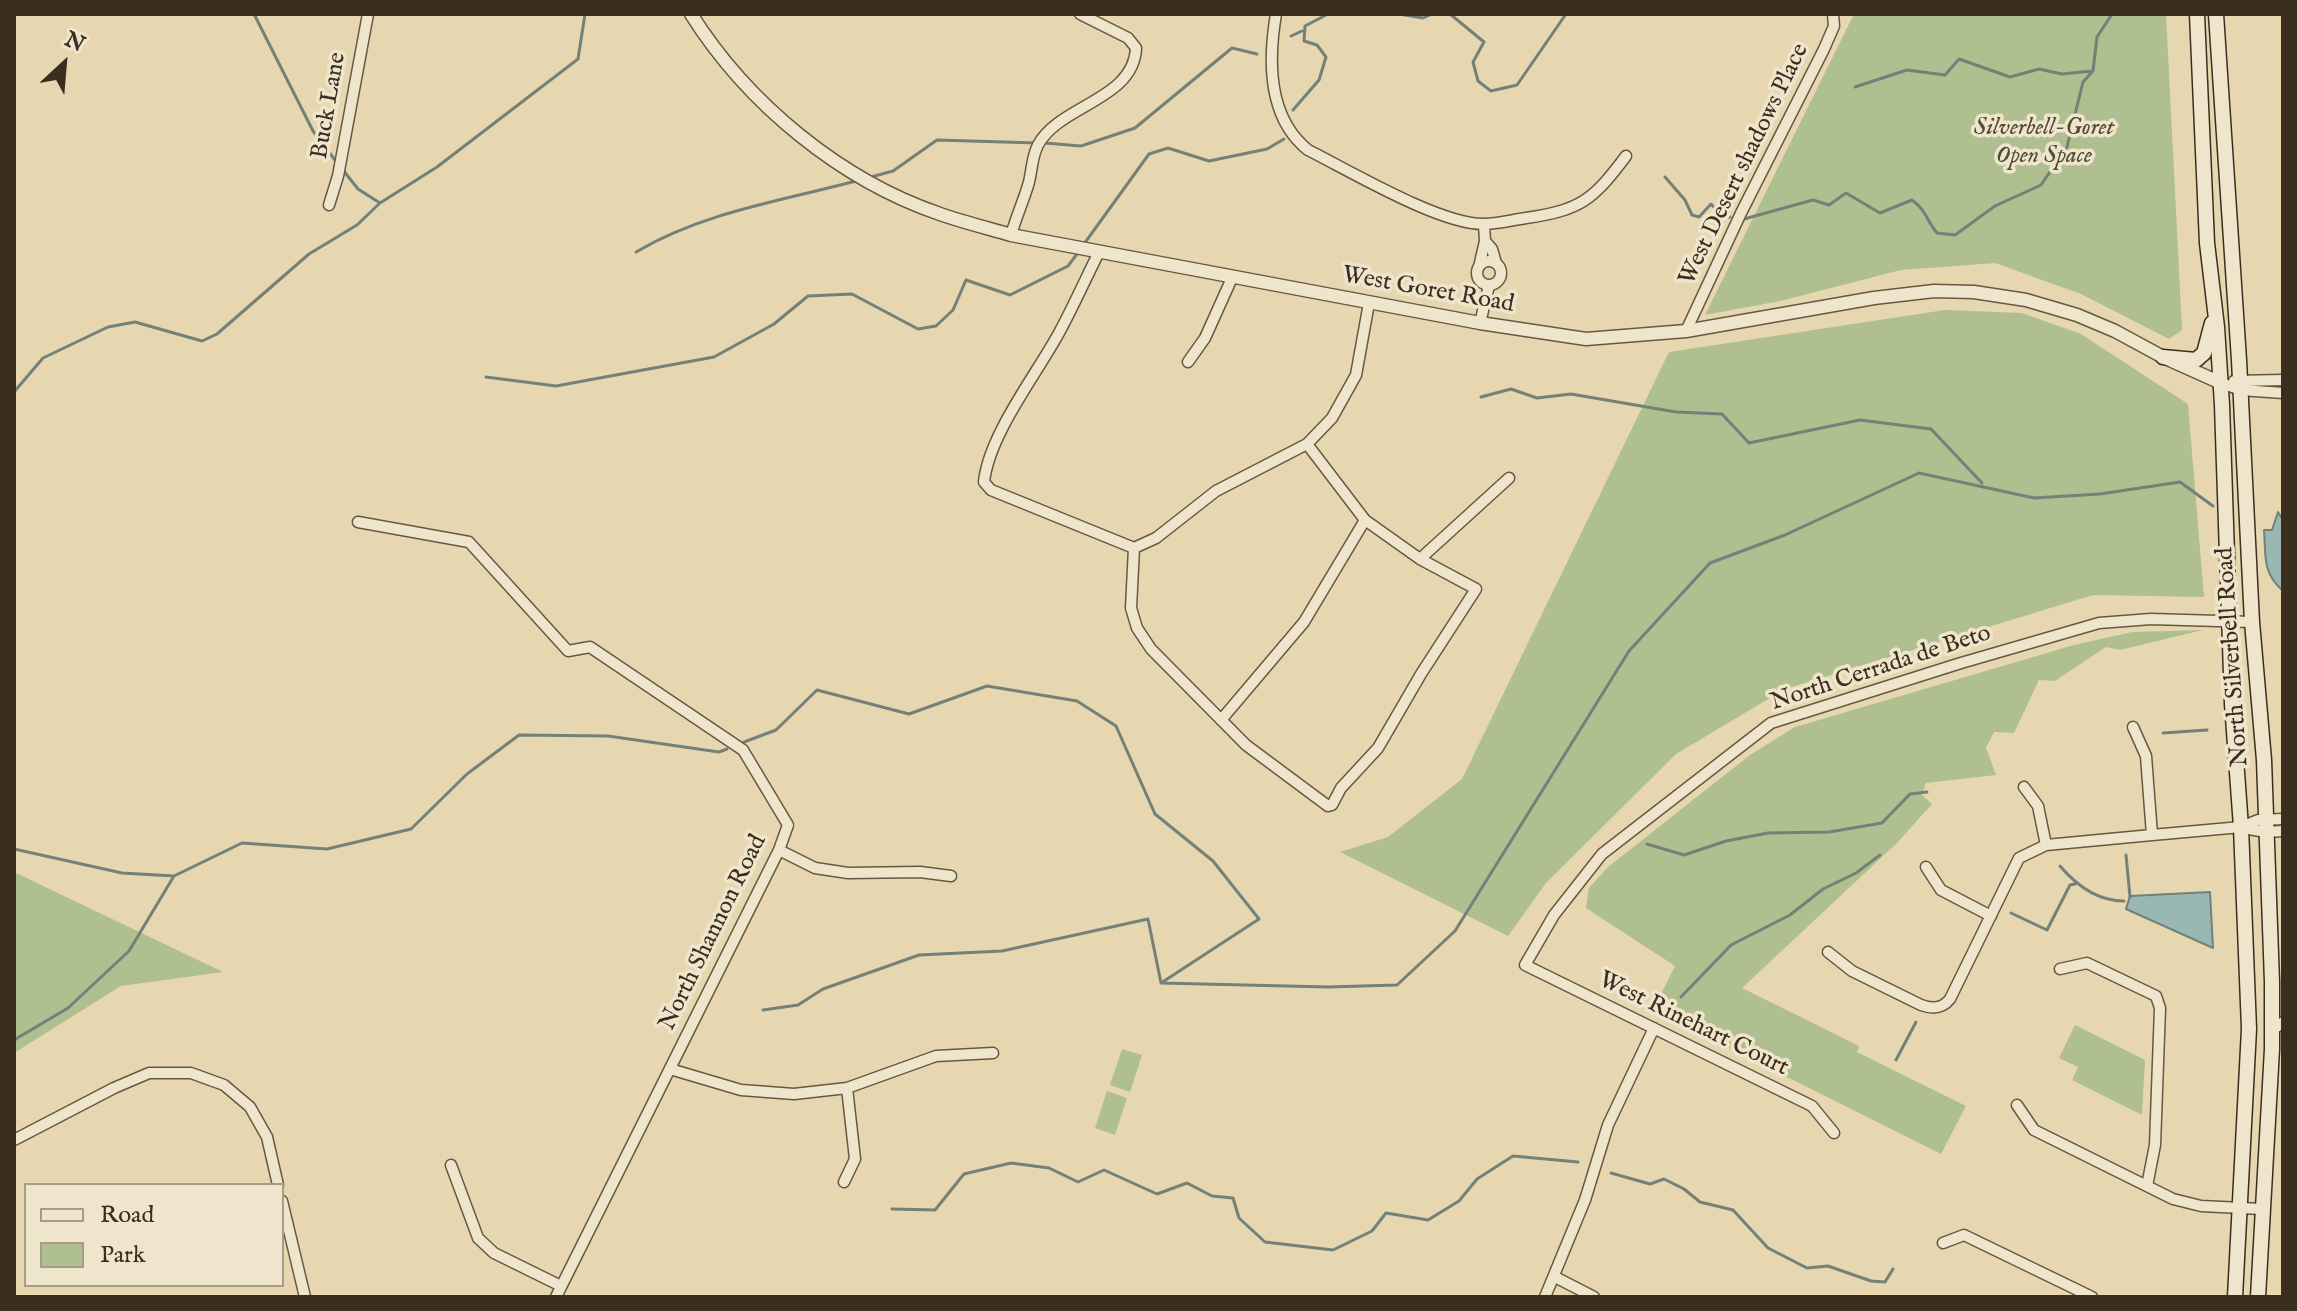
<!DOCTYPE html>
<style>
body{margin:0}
#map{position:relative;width:2297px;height:1311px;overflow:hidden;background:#e7d7b0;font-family:"IM FELL English",serif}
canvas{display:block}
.frame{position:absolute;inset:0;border:16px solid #3b2e1f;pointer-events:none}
.legend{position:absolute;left:24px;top:1183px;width:260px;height:104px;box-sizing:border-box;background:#efe5cc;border:2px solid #a79c87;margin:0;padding:10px 14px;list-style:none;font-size:24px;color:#3b2e1f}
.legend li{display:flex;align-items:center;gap:16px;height:40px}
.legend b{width:40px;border:2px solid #a79c87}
.north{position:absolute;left:24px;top:24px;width:80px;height:80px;-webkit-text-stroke:6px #efe5cc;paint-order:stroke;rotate:26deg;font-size:22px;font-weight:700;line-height:32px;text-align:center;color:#3b2e1f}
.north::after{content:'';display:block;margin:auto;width:28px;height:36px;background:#3b2e1f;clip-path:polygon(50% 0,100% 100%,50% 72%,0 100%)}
</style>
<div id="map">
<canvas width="2297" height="1311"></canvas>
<div class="frame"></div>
<ul class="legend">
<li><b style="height:10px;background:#efe5cc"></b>Road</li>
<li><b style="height:22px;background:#afbf90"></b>Park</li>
</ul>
<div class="north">N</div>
</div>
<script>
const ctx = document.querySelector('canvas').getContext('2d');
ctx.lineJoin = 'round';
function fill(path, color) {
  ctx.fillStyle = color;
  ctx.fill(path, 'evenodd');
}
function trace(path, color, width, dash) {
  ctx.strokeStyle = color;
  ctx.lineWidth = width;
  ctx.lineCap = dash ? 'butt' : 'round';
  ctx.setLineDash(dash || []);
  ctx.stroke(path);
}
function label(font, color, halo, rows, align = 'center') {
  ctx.font = font + ' "IM FELL English",serif';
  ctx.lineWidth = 7;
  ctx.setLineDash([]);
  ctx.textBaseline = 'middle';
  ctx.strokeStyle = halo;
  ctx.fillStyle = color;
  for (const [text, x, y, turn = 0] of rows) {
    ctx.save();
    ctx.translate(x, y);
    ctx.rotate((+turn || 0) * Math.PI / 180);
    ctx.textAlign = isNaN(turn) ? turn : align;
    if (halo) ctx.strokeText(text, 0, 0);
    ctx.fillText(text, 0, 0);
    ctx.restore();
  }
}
fill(new Path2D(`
 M1854,14H2166L2182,330L2169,339L2081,294L1995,263L1901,270L1780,301L1705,315Z
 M1945,310L2022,313L2081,334L2188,404L2204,597L2093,595L1785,689L1676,754L1546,883L1508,936L1340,852L1388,837L1462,779L1669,352Z
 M2203,630L2120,650L2106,647L2055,681L2039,680L2014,733L1994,732L1986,748L1996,775L1926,783L1922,795L1932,804L1897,843L1742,988L1859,1046L1857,1052L1966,1106L1941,1154L1653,1010L1675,966L1586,908L1589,888L1608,867L1750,755L1795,727L2074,645L2132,632Z
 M14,872L223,972L121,986L14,1053Z
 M2075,1025L2145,1060L2142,1115L2072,1080L2078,1067L2059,1058Z
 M1122,1049L1142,1055L1130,1092L1110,1085Z
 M1107,1091L1127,1098L1115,1135L1095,1128Z`), '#afbf90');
const water = new Path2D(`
 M2278,512L2283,520V591C2262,573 2266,556 2264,530H2272Z
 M2210,892L2213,948L2126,909L2130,896Z`);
fill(water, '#99b8b4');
trace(water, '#738178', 2);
trace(new Path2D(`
 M254,14L313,131L338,164
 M1399,14L1423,18L1432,14
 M1450,14L1484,42L1473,62L1478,81L1491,91L1517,85L1566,14
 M1291,36L1302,31
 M1855,87L1907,70L1945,75L1959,59L2010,77L2039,69L2062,74L2092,71
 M1293,110L1319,80L1326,57L1317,45L1304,41L1305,26L1328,14
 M1045,143L1081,146L1135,128L1232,48L1257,54
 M343,170L358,189L380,203L437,167L578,59L585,14
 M871,177L893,171L937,140L1037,143
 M1665,177L1685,200L1692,215L1699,217L1711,204L1723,218L1730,217
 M1744,219L1813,200L1829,205L1846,193L1880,213L1912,200C1927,211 1926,220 1937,233L1955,235L1995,206L2041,185L2067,147L2083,82L2093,71L2097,37L2112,14
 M1084,244L1149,154L1168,148L1209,161L1267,149L1284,139
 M636,252C704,212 781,201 856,181
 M486,377L556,386L714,357L774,324L808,296L852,294L918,329L936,326L953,310L966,280L1010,295L1068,266L1080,250
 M14,392L43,358L108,327L135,322L202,341L217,334L309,254L357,225L380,203
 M1481,397L1511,389L1537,398L1571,394L1676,412L1722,414L1749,443L1860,420L1931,429L1982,483
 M2163,733L2207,730
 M744,742L776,730L817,690L909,714L987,686L1077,701L1116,726L1155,814L1213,861L1259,919L1161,983L1328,987L1397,985L1455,931L1629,651L1710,563L1785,535L1919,473L2034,498L2100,494L2180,482L2213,506
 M1647,844L1684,855L1726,841L1768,833L1829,832L1882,823L1910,794L1927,792
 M14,849L122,873L174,876
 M2126,855L2130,897
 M2060,866C2077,886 2097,901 2124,901
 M2011,913L2047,930L2070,885L2075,884
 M1681,997L1731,945L1790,915L1823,889L1856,873L1880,855
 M763,1010L798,1005L823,989L919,955L1002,951L1148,919L1161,983
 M14,1040L68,1008L129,951L174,876L242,843L327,849L411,829L467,774L519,735L608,736L719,752L727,749
 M1896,1060L1916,1022
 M1611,1173L1650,1184L1664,1179L1684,1189L1700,1202L1733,1210L1768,1248L1807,1268L1828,1266L1871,1281L1885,1282L1893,1269
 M892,1209L935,1210L964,1174L1011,1163L1049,1168L1078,1182L1104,1170L1157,1194L1187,1183L1212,1196L1233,1198L1239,1218L1265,1242L1333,1250L1372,1231L1386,1213L1428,1220L1459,1201L1477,1179L1513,1156L1578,1162`), '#738178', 3);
const minor = new Path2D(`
 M1276,14C1268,61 1268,118 1308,150C1350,171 1439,224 1483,224C1497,224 1512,220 1526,218C1581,210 1593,200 1626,156
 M329,205L338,176L368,14
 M1011,235C1016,217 1024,200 1029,182C1032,170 1032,156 1038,145C1059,105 1134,100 1136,48L1128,38L1080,14
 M1485,241L1492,249L1496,263
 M1099,252C1086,278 1074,305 1060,331C1037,374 989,434 984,482L991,490L1134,548L1156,538L1216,491L1307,444L1332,418L1356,375L1369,303
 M1477 273a12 12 0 1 1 24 0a12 12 0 1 1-24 0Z
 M1479,267L1485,241L1484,224
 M1480,323L1489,286
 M1686,331L1741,213L1824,49L1834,26L1833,14
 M1188,362L1205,338L1232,278
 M2234,381L2283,380
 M2221,383L2241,390L2283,393
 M358,522L469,542L568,651L590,647L743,750L788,825L779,850L556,1297
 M1134,548L1131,608L1137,628L1151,649L1246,745L1328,806L1332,805L1341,788L1378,748L1421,674L1476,589L1420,559L1365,520L1307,444
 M1420,559L1509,478
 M1221,720L1304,622L1365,520
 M2133,727L2146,756L2152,835L2241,827L2258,820L2283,819
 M2024,787L2038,806L2046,845
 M2243,828L2266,832L2283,831
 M779,850L815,868L848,873L920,872L951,876
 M1926,867L1941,890L1991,916
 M1828,952L1852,971L1921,1005C1932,1009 1942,1009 1950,999L2019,858L2046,845L2152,835
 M2060,969L2087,963L2156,996L2160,1008L2155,1145L2147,1186
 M2277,1027L2283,1022
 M670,1069L741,1090L794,1094L847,1088L936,1056L993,1053
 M2017,1105L2034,1130L2173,1199L2201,1206L2262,1209
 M1834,1133L1812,1106L1525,965L1554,915L1602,854L1771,723L1961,663L2099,623L2151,619L2252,622
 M14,1140L114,1088L149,1073H191L224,1085L250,1107L267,1137L278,1185
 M451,1165L478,1238L494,1253L561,1286
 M844,1182L855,1159L847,1088
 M282,1201L305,1297
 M1943,1243L1964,1235L2092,1297
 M1555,1277L1594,1297
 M1545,1297L1585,1200L1608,1125L1654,1028`);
const tertiary = new Path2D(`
 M691,14C747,103 840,180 940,214C963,222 987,228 1011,235L1480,323L1586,339L1686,331L1874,298L1934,291L1974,292L2026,300L2077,315L2115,331L2163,357L2221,383`);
const secondary = new Path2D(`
 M2197,14L2207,243L2217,327L2222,405L2232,704L2241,827L2249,1029L2235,1297
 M2216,14L2239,360L2252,622L2264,760L2272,982V1049L2258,1297
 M2163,357L2196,360L2204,353L2212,323`);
trace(minor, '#665843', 13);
trace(tertiary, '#665843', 15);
trace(secondary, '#3b2e1f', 17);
trace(minor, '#efe5cc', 10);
trace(tertiary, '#efe5cc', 12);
trace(secondary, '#efe5cc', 14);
label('24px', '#3b2e1f', '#efe5cc', [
 ["Buck Lane",330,106,-80],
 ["West Desert shadows Place",1745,165,-64],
 ["West Goret Road",1428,291,10],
 ["North Silverbell Road",2234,657,-94],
 ["North Cerrada de Beto",1881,669,-18],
 ["North Shannon Road",714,933,-64],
 ["West Rinehart Court",1693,1025,26]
]);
label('italic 24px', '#524b36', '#efe5cc', [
 ["Silverbell-Goret",2044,129],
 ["Open Space",2044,157]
]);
</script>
